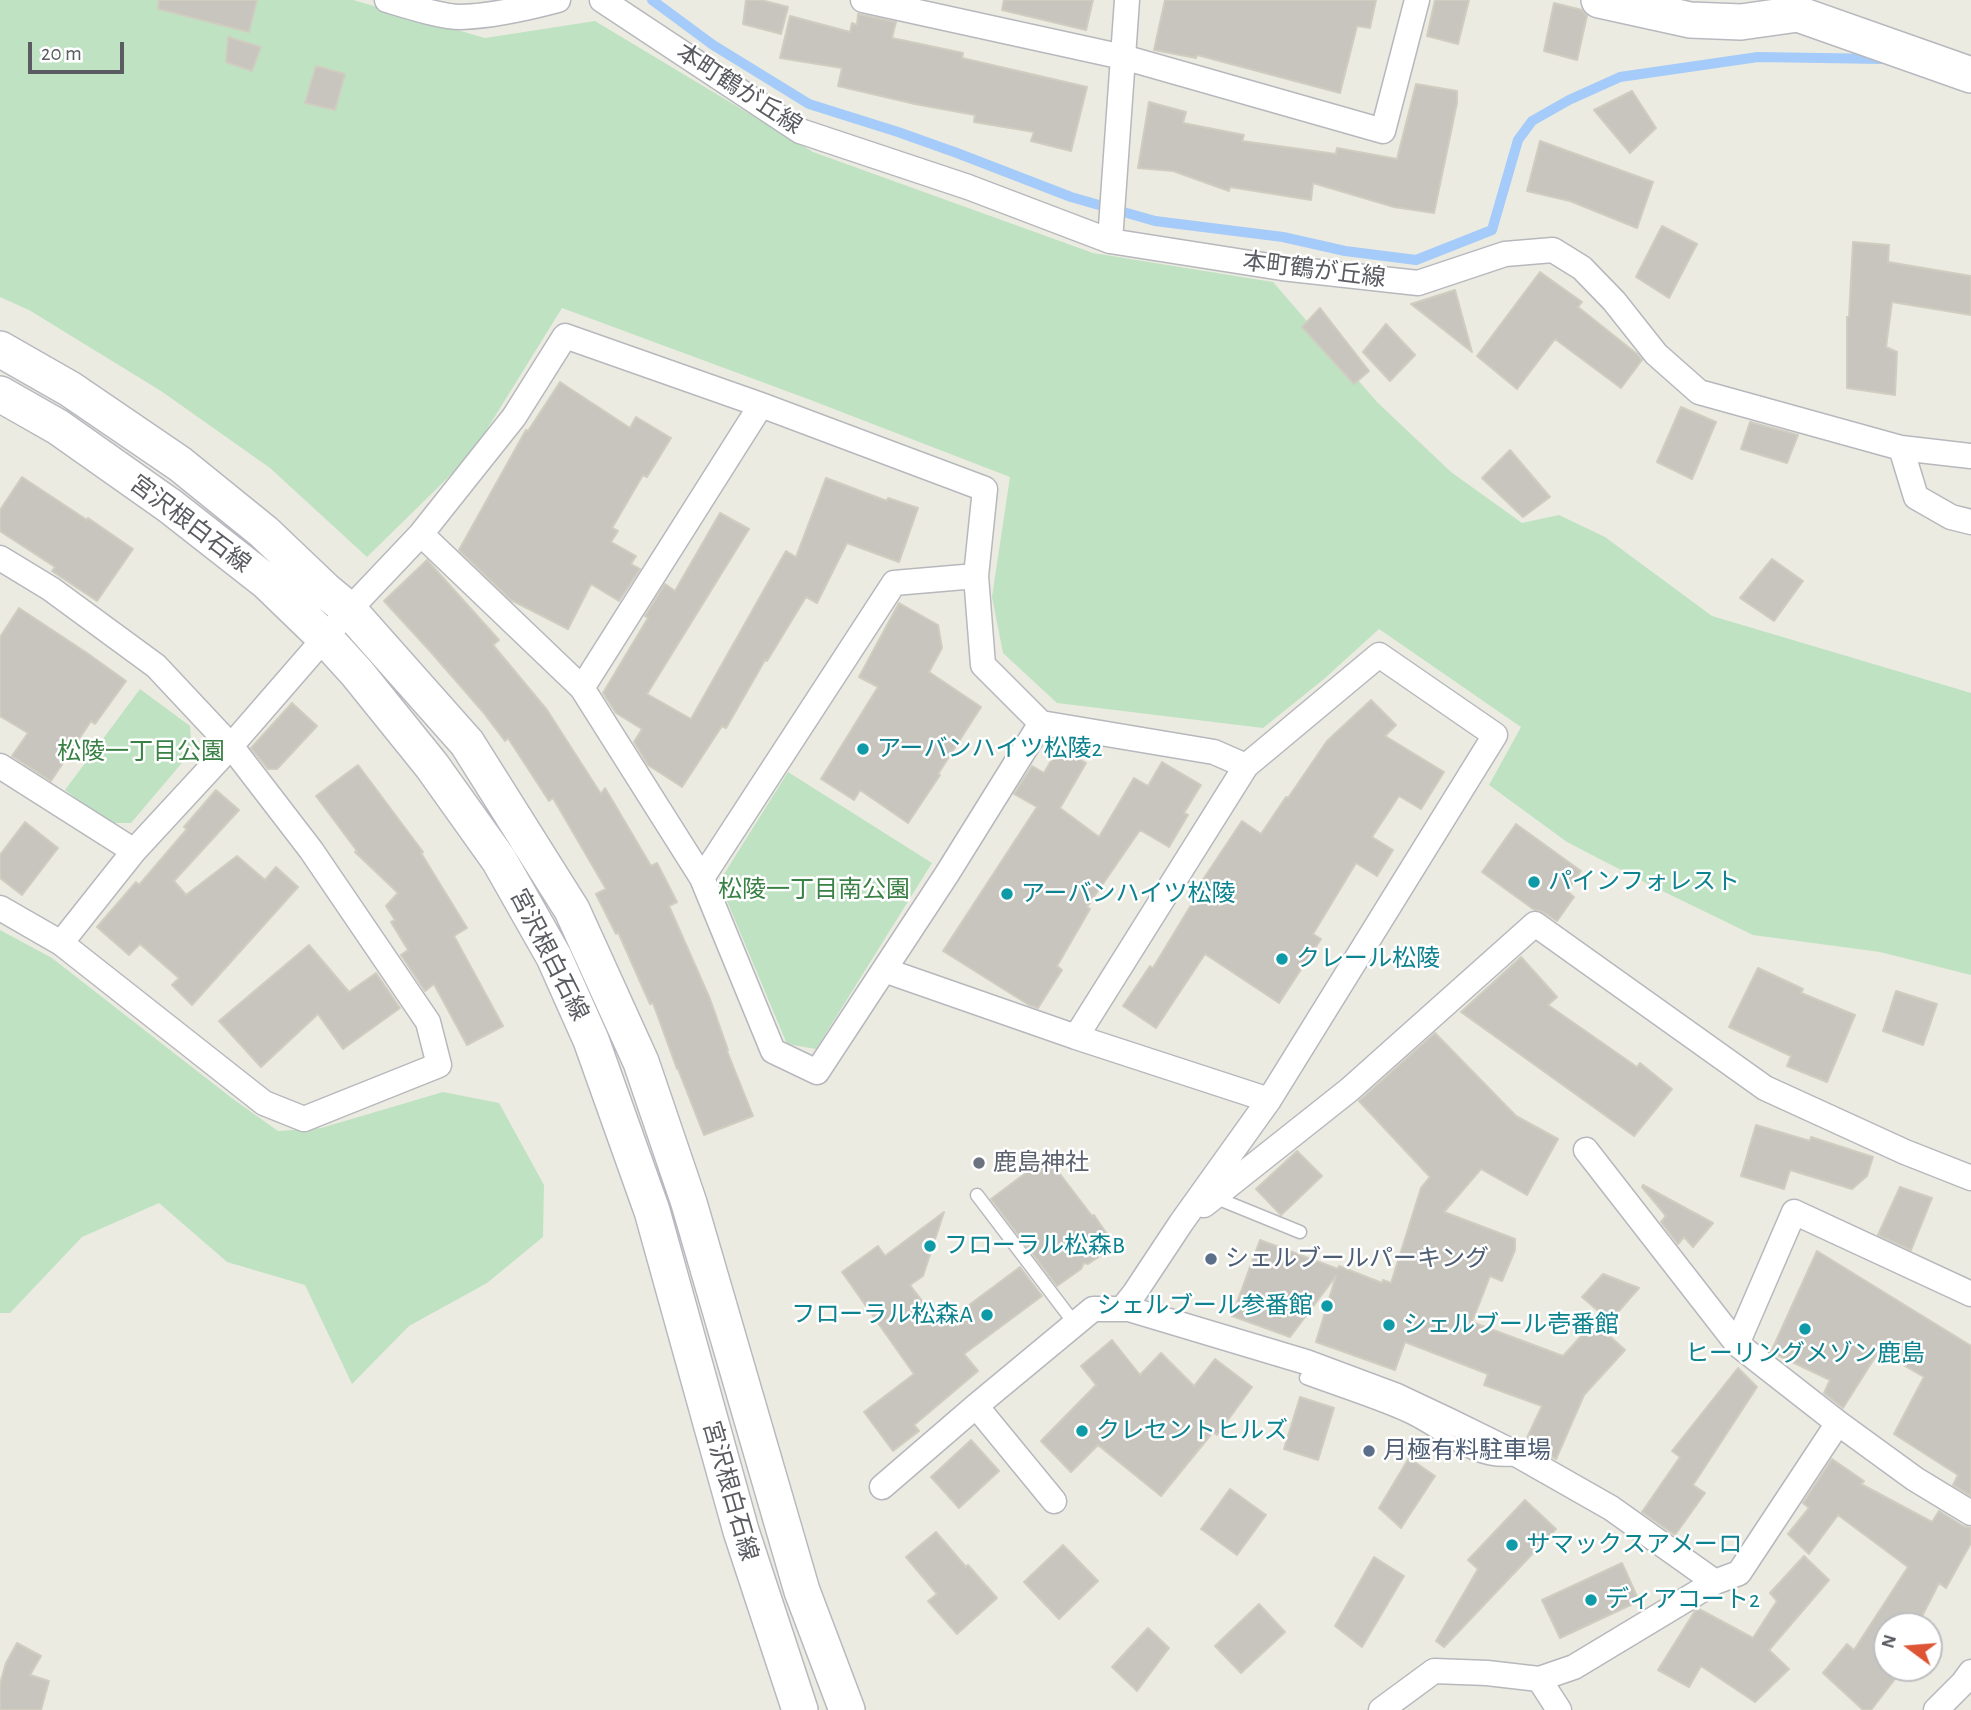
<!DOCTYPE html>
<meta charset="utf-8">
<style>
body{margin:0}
#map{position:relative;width:1971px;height:1710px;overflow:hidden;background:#ecebe1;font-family:"Alegreya Sans",sans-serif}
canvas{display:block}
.north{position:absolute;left:1873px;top:1612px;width:70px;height:70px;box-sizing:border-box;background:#fff;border:2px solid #bdbec0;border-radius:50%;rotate:286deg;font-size:19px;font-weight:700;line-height:28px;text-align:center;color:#5a5c61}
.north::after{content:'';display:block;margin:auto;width:24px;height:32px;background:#de5536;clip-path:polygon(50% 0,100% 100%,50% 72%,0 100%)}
.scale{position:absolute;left:28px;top:42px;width:96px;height:32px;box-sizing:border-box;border:4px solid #5a5c61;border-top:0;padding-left:9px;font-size:21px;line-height:24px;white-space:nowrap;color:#5a5c61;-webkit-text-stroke:5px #fff;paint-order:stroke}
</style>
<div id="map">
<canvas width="1971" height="1710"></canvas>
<div class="north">N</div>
<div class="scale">20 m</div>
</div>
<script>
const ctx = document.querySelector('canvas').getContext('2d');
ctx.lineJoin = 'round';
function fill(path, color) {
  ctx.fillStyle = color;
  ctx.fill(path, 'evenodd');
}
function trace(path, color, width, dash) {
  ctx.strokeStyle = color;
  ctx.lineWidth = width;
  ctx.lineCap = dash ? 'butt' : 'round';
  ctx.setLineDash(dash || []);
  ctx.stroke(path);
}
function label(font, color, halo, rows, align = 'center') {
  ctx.font = font + ' "Alegreya Sans","Noto Sans JP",sans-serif';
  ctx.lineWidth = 5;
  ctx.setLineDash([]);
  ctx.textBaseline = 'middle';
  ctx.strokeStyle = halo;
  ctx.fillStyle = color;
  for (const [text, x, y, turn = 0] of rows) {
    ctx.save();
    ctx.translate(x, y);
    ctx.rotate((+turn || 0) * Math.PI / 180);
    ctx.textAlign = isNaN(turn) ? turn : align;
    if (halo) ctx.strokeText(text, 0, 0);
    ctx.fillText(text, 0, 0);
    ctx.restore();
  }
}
fill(new Path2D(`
 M0,0H353L485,38L595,21L813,152L1093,253L1273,282L1377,402L1451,472L1522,523L1559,515L1605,537L1712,616L1971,693V975L1880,952L1753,935L1650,885L1567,842L1489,785L1521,727L1379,629L1324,679L1263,728L1057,703L1003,653L992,597L1010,477L808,399L562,308L471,455L367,557L270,468L161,391L29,310L0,297Z
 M140,689L190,726L192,751L131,823H110L65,790Z
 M788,772L932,863L816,1049L787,1044L719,882Z
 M0,930L52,958L233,1099L278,1131L321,1128L443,1092L499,1103L544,1185L543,1237L487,1283L409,1326L352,1384L305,1285L227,1262L159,1203L82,1237L10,1313H0Z`), '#bfe2c3');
trace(new Path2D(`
 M652,0L713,45L809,104L898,132L957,153L1071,197L1155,221L1283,237L1345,251L1416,260L1492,230L1518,140L1532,121L1569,100L1620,77L1758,57L1883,59`), '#a4cbf9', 10);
const building = new Path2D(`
 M159,0H257L249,32L158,9Z
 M746,0H761L788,7L781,34L743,24Z
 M1004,0H1093L1086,30L1002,10Z
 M1165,0H1376L1370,28L1357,26L1340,93L1197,55L1196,58L1154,50Z
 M1435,0H1469L1458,44L1427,36Z
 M1554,3L1582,10L1587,16L1577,60L1544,51Z
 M858,14L896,22L892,38L963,53L962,58L1087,87L1071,151L1031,141L1034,132L974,122L975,115L915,104L838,86L842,68L780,58L790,16L850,32L852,23L857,25Z
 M228,37L261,47L252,71L226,62Z
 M316,66L345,74L335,110L305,103Z
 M1416,84L1457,91V103L1434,213L1394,207L1313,183L1311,200L1230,187L1229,191L1173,171L1138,168L1149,102L1186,112L1183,123L1244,135L1242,141L1336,154L1337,148L1397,159Z
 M1632,91L1656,128L1630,153L1594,110Z
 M1540,141L1653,182L1637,228L1570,201L1527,191Z
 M1662,226L1697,244L1669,298L1636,277Z
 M1853,242L1889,245L1888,262L1971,276V315L1892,302L1886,347L1897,352L1895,395L1847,388V317H1849Z
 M1540,272L1582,302L1578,307L1637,354L1642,360L1621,388L1555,339L1517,389L1477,356Z
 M1455,290L1472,352L1411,304Z
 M1320,308L1369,371L1354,384L1302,327Z
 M1386,324L1415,355L1390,381L1363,352Z
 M560,382L630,428L636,417L671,438L647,477L643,475L612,528L618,531L611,542L636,556L631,564L640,569L619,601L591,584L568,629L511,600L459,550L526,430L528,431Z
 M1681,407L1716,422L1692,479L1657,462Z
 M1750,422L1798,435L1787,463L1741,449Z
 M1510,450L1550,497L1523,517L1482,478Z
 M22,477L87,520L88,518L133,549L97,601L52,571L55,567L0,531V510Z
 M826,478L887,501L888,498L918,508L899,562L847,543L817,603L806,597L767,661L765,660L726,728L722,726L682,787L648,765L634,742L642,729L616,713L603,693L648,618L645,616L665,584L675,591L720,513L749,529L647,694L691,719L786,551L796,557Z
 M1772,559L1803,581L1774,621L1740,598Z
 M427,560L499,640L493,645L547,710L601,794L605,788L651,866L657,863L677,902L669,906L710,999L728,1050L727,1051L753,1116L704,1135L678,1069H677L653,1003L650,1004L618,932L616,934L596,894L606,889L553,798L549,801L508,738L505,741L483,712L430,651L384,601Z
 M899,603L938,625L942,648L929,672L981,707L938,774L940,775L908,823L860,790L854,800L821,779L878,687L859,677Z
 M19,608L87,653L126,681L95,724L91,721L51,781L12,756L28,733L0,716V637Z
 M1371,700L1396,725L1385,736L1444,772L1421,809L1399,796L1372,837L1393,850L1377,876L1356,863L1313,934L1321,939L1279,1003L1205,954L1156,1028L1123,1006L1150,966L1153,968L1205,882L1202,881L1242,821L1261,834L1286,797L1288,798L1327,741Z
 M292,703L317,726L277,769H268L251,748Z
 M1059,747L1086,763L1060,808L1099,837L1134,778L1148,786L1162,762L1201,785L1184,813L1188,815L1169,847L1140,830L1087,907L1090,909L1057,966L1062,970L1038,1008L1029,1005L943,951L1037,807L1014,794L1032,766L1044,773Z
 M358,765L423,852L421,853L467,928L454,936L503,1026L467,1045L434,984L425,991L401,955L408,950L391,922L395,920L386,906L398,893L355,852L357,851L316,796Z
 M216,790L239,810L174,881L186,895L237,856L265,880L276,867L298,887L192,1005L172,985L179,978L140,944L129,955L97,927L136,882L139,885L187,829L184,827Z
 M25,822L58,848L22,895L0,878V855Z
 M1516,824L1581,871L1567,891L1574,897L1557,921L1543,912L1533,909L1482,872Z
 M309,945L349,992L376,973L400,1008L343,1049L318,1014L261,1067L219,1021Z
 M1521,957L1557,997L1548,1005L1637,1067L1640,1063L1672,1089L1634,1136L1461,1012Z
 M1758,968L1803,989L1801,993L1855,1015L1827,1082L1787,1066L1791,1056L1729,1027Z
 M1896,991L1937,1004L1923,1045L1883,1031Z
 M1435,1033L1516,1116L1558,1139L1527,1195L1481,1169L1444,1212L1515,1239V1250L1502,1281L1490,1276L1472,1322L1563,1356L1594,1322L1625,1350L1584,1395L1556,1459L1525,1442L1542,1406L1484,1385L1488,1374L1405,1342L1395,1370L1316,1342L1336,1276L1290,1337L1232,1316L1260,1240L1338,1269L1339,1266L1382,1283L1383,1280L1391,1283L1421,1188L1430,1177L1359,1101Z
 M1756,1125L1810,1141L1811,1137L1873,1157L1867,1176L1852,1189L1790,1170L1784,1189L1741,1176Z
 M1297,1151L1322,1176L1281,1215L1256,1189Z
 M1047,1157L1092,1216L1094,1215L1115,1246L1088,1264L1084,1263L1081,1269L1057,1286L991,1199Z
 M1643,1185L1713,1223L1693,1247L1684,1237L1678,1244L1661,1222L1666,1216L1642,1187Z
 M1900,1187L1932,1198L1911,1250L1878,1235Z
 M944,1212L923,1276L910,1285L941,1326L1020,1267L1042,1296L964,1354L978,1371L914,1425L919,1431L893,1451L864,1412L914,1374L842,1272L878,1246L885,1256Z
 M1817,1251L1971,1346V1496L1953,1485L1958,1475L1894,1434L1924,1377L1879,1351L1843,1408L1824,1393L1830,1380L1771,1352Z
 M1603,1274L1639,1288L1610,1321L1582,1297Z
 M1112,1340L1140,1375L1161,1353L1194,1386L1215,1359L1252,1387L1217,1435L1213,1432L1161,1496L1098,1445L1071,1472L1041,1441L1096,1385L1081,1366Z
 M1738,1368L1757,1387L1693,1485L1705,1493L1675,1535L1642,1512L1680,1457L1672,1451Z
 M1300,1397L1334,1408L1318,1460L1284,1449Z
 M971,1440L999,1471L959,1508L931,1477Z
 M1409,1458L1435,1476L1401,1528L1379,1508Z
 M1832,1459L1864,1481L1861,1484L1932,1522L1939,1511L1963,1526L1971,1528V1543L1946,1588L1939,1583L1917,1626H1887V1673L1895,1679L1871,1710H1863L1823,1673L1847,1644L1854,1650L1908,1567L1838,1515L1809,1554L1788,1534L1809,1508L1803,1503Z
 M1230,1489L1266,1515L1237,1555L1201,1529Z
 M1525,1500L1556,1529L1444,1647L1436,1641L1478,1569L1468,1560Z
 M936,1532L966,1567L968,1565L997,1598L957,1634L928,1601L937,1594L906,1557Z
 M1063,1545L1098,1581L1059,1619L1024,1582Z
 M1804,1556L1829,1580L1769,1650L1789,1669L1755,1702L1701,1666L1689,1687L1658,1670L1695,1611L1699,1609L1753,1638L1777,1601L1770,1593Z
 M1374,1557L1404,1576L1362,1647L1335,1626Z
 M1622,1563L1639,1601L1560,1638L1542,1600Z
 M1259,1604L1285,1632L1241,1673L1215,1646Z
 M1148,1628L1169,1648L1137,1691L1112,1667Z
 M17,1643L41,1656L30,1675L49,1681L41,1710H0V1684L6,1663Z`);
fill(building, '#c7c5be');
trace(building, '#d0cdc0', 2);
const lane = new Path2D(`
 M977,1195L1075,1324
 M1214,1197L1300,1232
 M1306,1378C1338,1390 1371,1400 1403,1414C1442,1430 1470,1466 1516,1459`);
const street = new Path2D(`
 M387,0C407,6 441,17 461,17C493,16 528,8 558,0
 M602,0L800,131L968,187L1110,241L1282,268L1418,283L1505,254L1553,250L1582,268L1614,301L1656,354L1699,392L1901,448L1916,497L1951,517L1971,522
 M863,0L1123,57L1383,131L1417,0
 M1110,241L1127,0
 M1901,448L1971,456
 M421,534L582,688L702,878L773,1051L817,1072L947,874L1041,723
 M0,558L51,589L156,666L231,746L311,850L428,1022L439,1065L304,1119L264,1103L61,943
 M582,688L761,405
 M0,766L134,851
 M702,878L894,583L976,576
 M0,908L61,943L134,851L231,746L349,610L421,534L514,417L565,336L761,405L985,489L976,576L983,665L1041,723L1214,752L1246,766
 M884,970L1076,1037L1246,766L1379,655L1495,735L1269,1100L1181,1223L1134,1294L1122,1309
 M1076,1037L1269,1100
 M1586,1150L1737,1344
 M1204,1205L1349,1090L1535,924L1765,1088L1905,1152L1971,1178
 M1971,1294L1794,1212L1737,1344L1838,1423L1915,1479L1971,1513
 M976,1406L1054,1501
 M882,1487L976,1406L1093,1309H1129L1306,1362L1397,1396L1450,1421L1509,1450L1611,1508L1715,1582L1574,1667L1539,1679L1487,1673L1434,1671L1381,1710
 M1715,1582L1739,1573L1838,1423
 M1539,1679L1559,1710
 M1936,1710L1963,1683L1971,1672`);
const secondary = new Path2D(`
 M1599,0L1690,20L1741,22L1798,14L1971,75
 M0,349L70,389L180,464L264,532L326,591L349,610L467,743L572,910L641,1062L689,1203L802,1591L847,1710
 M0,394L58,427L170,506L267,582L326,639L357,673L432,766L499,860L554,957L591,1040L652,1211L741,1531L800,1710`);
trace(lane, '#b7b8bd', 15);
trace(street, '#b7b8bd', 27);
trace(secondary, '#b7b9bf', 38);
trace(lane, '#fff', 12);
trace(street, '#fff', 24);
trace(secondary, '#fff', 35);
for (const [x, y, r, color] of [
 [863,749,7,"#0f9aa8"],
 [1534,882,7,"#0f9aa8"],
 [1007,894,7,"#0f9aa8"],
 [1282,959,7,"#0f9aa8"],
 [979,1163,7,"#6b7280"],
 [930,1246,7,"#0f9aa8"],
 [1211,1259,7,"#5c6f8a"],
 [1327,1306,7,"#0f9aa8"],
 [987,1315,7,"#0f9aa8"],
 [1389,1325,7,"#0f9aa8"],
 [1805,1329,7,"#0f9aa8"],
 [1082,1431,7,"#0f9aa8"],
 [1369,1451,7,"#5c6f8a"],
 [1512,1545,7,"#0f9aa8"],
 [1591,1600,7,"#0f9aa8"]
]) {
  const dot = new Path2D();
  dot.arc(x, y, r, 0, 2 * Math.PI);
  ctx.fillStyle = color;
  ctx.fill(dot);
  trace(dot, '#fff', 2.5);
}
label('24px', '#5a5c61', '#fff', [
 ["本町鶴が丘線",739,89,33],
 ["本町鶴が丘線",1314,270,7],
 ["宮沢根白石線",190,524,37],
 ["宮沢根白石線",549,955,63],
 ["宮沢根白石線",730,1491,74]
]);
label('24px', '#0d838f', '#fff', [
 ["アーバンハイツ松陵2",877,749],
 ["パインフォレスト",1548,882],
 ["アーバンハイツ松陵",1021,894],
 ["クレール松陵",1296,959],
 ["フローラル松森B",944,1246],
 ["シェルブール参番館",1313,1306,"right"],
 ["フローラル松森A",973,1315,"right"],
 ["シェルブール壱番館",1403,1325],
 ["ヒーリングメゾン鹿島",1805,1354,"center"],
 ["クレセントヒルズ",1096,1431],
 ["サマックスアメーロ",1526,1545],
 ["ディアコート2",1605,1600]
], 'left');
label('24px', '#3a8145', '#fff', [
 ["松陵一丁目公園",141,752],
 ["松陵一丁目南公園",814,890]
]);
label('24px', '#5b616d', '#fff', [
 ["鹿島神社",993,1163]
], 'left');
label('24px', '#4e5e75', '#fff', [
 ["シェルブールパーキング",1225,1259],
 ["月極有料駐車場",1383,1451]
], 'left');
</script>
